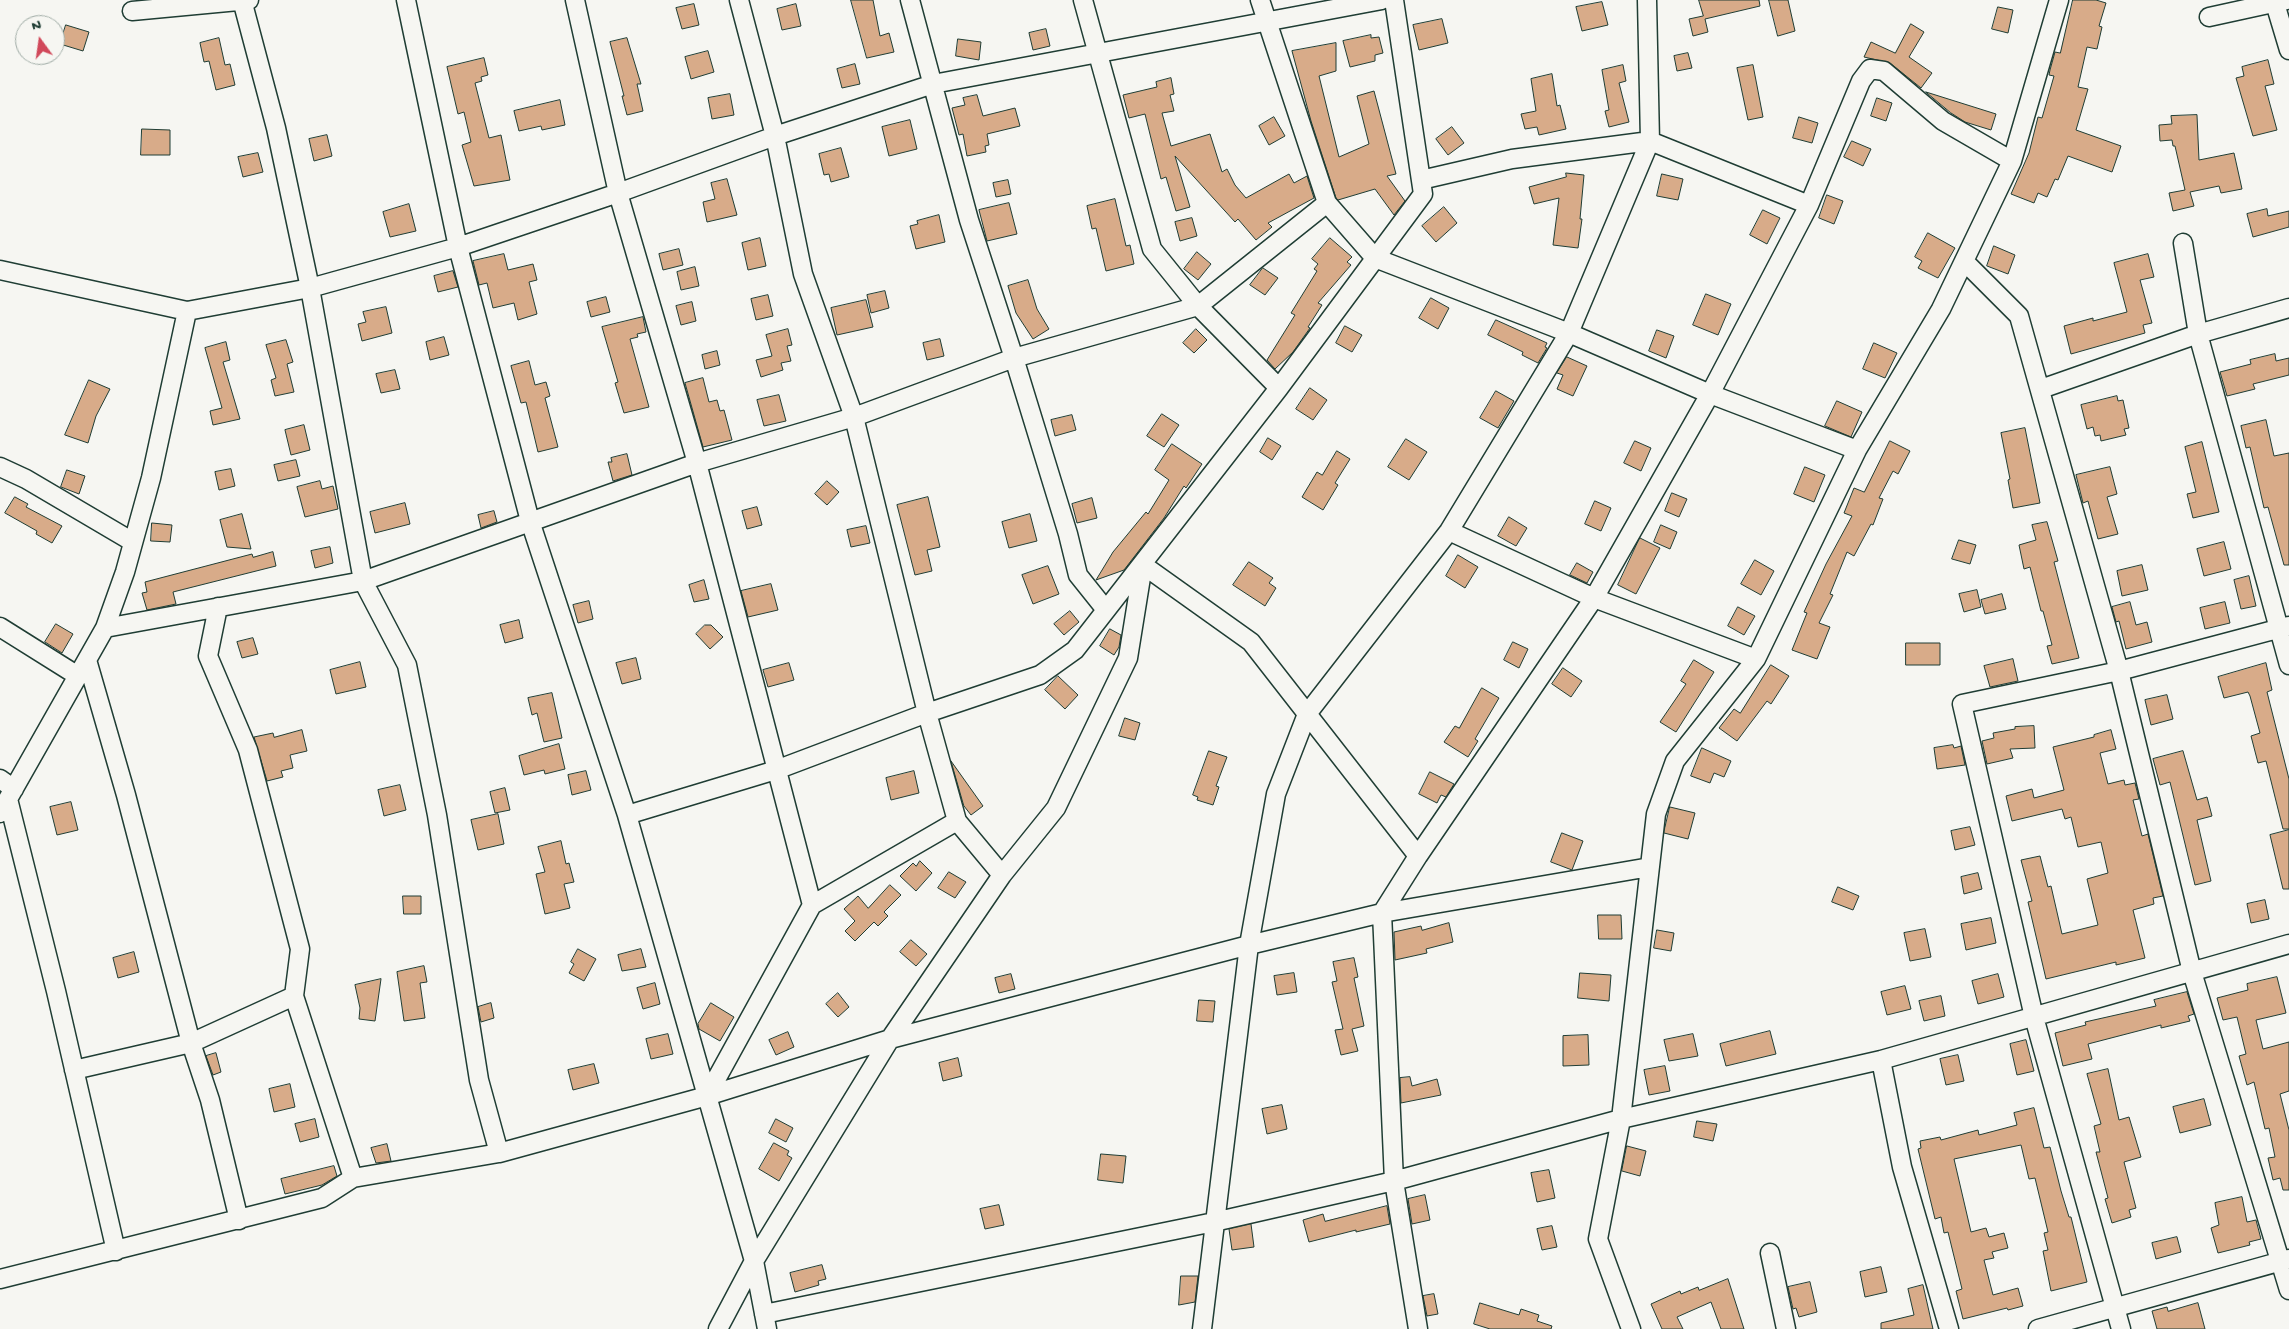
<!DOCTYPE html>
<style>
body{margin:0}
#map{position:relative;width:2289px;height:1329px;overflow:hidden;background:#f6f6f2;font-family:"Gochi Hand",sans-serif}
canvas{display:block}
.north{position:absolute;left:15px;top:15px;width:50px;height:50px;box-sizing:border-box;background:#f6f6f2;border:1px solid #a0aca6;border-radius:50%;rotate:346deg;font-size:14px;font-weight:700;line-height:20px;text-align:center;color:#1f3d34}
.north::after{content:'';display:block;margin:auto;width:18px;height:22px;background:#d1495b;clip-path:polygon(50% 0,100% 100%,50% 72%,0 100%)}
</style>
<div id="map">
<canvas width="2289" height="1329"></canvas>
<div class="north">N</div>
</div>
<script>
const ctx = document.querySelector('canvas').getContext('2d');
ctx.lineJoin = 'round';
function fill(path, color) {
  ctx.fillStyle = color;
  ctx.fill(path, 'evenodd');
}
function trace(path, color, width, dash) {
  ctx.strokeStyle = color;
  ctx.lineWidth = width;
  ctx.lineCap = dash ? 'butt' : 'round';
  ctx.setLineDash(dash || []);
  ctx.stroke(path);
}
const building = new Path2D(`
 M851,0H873L880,36L889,33L894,52L867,58Z
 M1699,0H1759L1760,6L1705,19L1708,32L1693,36L1689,19L1703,16Z
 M1769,0H1788L1795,31L1778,36Z
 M2073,0H2096L2106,3L2099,26L2102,27L2097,49L2087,47L2078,87L2088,89L2076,130L2121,146L2112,172L2068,156L2058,180L2055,179L2047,197L2038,193L2034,203L2011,194L2029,153L2038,117L2042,118L2054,76L2049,75L2050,70L2055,52L2060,53Z
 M1602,2L1608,25L1582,31L1576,7Z
 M694,4L699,25L682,29L676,8Z
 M796,4L801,26L782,30L777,9Z
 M1998,7L2013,10L2008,33L1992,29Z
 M1442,19L1448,43L1419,50L1413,25Z
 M1911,24L1924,32L1909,57L1932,73L1921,88L1890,63L1864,57L1871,42L1895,53Z
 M66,25L89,32L83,51L60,44Z
 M1046,29L1050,46L1033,50L1029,33Z
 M1371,35V38L1379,37L1383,53L1375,55V61L1350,67L1343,41Z
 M219,38L225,65L230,64L235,85L216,90L209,61L204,62L200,43Z
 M627,38L641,84H637L643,111L627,115L622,96H624L610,42Z
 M958,39L981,42L979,60L956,56Z
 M1336,43V71L1319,76L1339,157L1369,144L1357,96L1374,91L1396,174L1387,176L1405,201L1394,215L1375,189L1338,200L1336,198L1311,121L1292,51Z
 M708,51L714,72L691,79L685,57Z
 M1688,53L1692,68L1677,71L1674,56Z
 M484,58L488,75L481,77L482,81L475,83L489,138L501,135L510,180L474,186L462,145L471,142L464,112L458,114L447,67Z
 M2268,60L2274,84L2265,86L2277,130L2253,136L2236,78L2244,76L2242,67Z
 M855,64L860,84L842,88L837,69Z
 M1623,65L1626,81L1619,83L1629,122L1609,127L1605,111L1609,110L1602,70Z
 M1753,65L1763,117L1748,120L1737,68Z
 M1552,74L1557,106L1560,105L1566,129L1539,135L1537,127L1525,129L1521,114L1536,111L1531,79Z
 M1171,78L1174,94L1170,95L1174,111L1162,113L1171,146L1210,134L1222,172L1227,169L1235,185L1246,198L1289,174L1294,183L1307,176L1314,198L1268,223L1272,227L1256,240L1238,219L1235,222L1175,156L1190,207L1176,211L1166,177L1161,179L1145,114L1129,118L1123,95L1157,87L1156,82Z
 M1926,92L1996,114L1991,130L1965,122L1951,113Z
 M730,94L734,115L712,119L708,98Z
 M977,95L983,116L1015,108L1020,126L987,134L989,145L985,146L986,152L967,156L963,134L959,135L952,108L965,105L963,98Z
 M1877,98L1892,103L1886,121L1871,116Z
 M560,100L565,125L542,130L541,126L519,131L514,111Z
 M2197,115L2199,160L2234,153L2242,189L2221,193L2219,186L2190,192L2194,206L2173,211L2169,193L2185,190L2175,146H2173L2172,140L2160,141L2159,125L2172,124L2171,116Z
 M1274,117L1285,136L1269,145L1259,126Z
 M1799,117L1818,123L1812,143L1793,138Z
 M910,120L917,149L889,156L882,127Z
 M1452,127L1464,143L1448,155L1436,139Z
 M142,129L170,130V155H141Z
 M327,135L332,156L314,161L309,139Z
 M1852,141L1871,149L1863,166L1844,157Z
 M841,148L849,177L831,182L829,174L824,175L819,154Z
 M258,153L263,172L243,177L238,157Z
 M1566,173L1584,175L1580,219H1582L1578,248L1553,245L1559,198L1534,204L1529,187L1566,177Z
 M1662,174L1683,179L1678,200L1657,196Z
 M727,179L737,215L707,222L703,202L715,199L711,183Z
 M1008,180L1011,194L996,197L993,183Z
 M1827,195L1843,201L1834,224L1819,218Z
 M1115,199L1126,246L1130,245L1134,264L1106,271L1096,228L1092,229L1087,206Z
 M1009,203L1017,234L987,241L979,210Z
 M409,204L416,231L390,237L383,212Z
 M1444,207L1457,223L1436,242L1422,226Z
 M2267,209L2268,216L2289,211V227L2253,237L2247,214Z
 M1763,210L1780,218L1767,244L1750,235Z
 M939,215L945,242L916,249L910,226L918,224L917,221Z
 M1192,218L1197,236L1180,241L1175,222Z
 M1928,233L1955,248L1938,278L1918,268L1922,261L1915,257Z
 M760,238L766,266L748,270L742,243Z
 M1330,238L1352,257L1347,262L1351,265L1318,303L1322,305L1308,327L1310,328L1293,352L1275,369L1267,360L1295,315L1291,313L1317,271L1314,269L1318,264L1312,259Z
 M1994,246L2015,255L2008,274L1987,266Z
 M679,249L683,265L663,270L659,254Z
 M1197,252L1211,264L1198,280L1184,269Z
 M504,254L508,270L533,264L537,280L529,282L537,314L518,320L514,303L493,308L487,283L479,285L473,261Z
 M2148,254L2154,277L2140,280L2152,323L2143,325L2145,333L2071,354L2064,326L2093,318V321L2127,312L2114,263Z
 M695,267L699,286L681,290L677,272Z
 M1263,268L1278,278L1265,295L1250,285Z
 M453,271L458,287L438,292L434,276Z
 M1028,280L1037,309L1049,329L1033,339L1016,313L1008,286Z
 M885,291L889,308L871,313L867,295Z
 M1706,294L1731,304L1718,335L1693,325Z
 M768,295L773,316L756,320L751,299Z
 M606,297L610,312L591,317L587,302Z
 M1431,298L1449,308L1438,329L1419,318Z
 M866,300L873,327L837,335L831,308Z
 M692,302L696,321L681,325L676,306Z
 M386,307L392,333L362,341L358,324L366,322L363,312Z
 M643,317L646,332L637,334L638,337L630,339L649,407L624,413L615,383L618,382L602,327Z
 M1496,320L1547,343L1545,347L1547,348L1538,363L1522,355L1523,352L1488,335Z
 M1345,326L1362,335L1352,352L1336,343Z
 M788,329L792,345L787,346L791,361L781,363L783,370L761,377L756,360L772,356L766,335Z
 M1196,329L1207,340L1194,353L1183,343Z
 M1657,330L1674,336L1666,358L1649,351Z
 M444,337L449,355L430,360L426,342Z
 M940,339L944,356L927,360L923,343Z
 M286,340L293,362L287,364L294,392L275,396L271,380L276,378L266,345Z
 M226,342L230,360L223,362L240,419L213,425L210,411L222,408L205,348Z
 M1874,343L1897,353L1885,378L1863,369Z
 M717,351L720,365L705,369L702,355Z
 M2275,354L2276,361L2289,358V375L2253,384L2255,389L2227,396L2220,372L2251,364L2250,360Z
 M1567,357L1587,366L1573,396L1557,389L1563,375L1557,373Z
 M529,361L535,385L546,382L550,396L545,398L558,447L538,452L526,402L521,403L511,366Z
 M395,370L400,389L381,393L376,374Z
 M703,378L709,402L717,400L720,411L724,410L732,440L703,447L685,383Z
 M89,380L110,389L96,416L88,443L65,435Z
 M1310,388L1327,400L1313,420L1296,409Z
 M1496,391L1514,401L1498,428L1480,418Z
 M779,395L786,421L764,426L757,400Z
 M2117,396L2118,401L2123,400L2129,428L2124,429L2126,435L2101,441L2100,435L2095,436L2093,427L2087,429L2081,405Z
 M1837,401L1862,412L1851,437L1825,426Z
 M1162,414L1179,425L1164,447L1147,436Z
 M1072,415L1076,430L1055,436L1051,420Z
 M2266,420L2274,456L2289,453V565H2284L2268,507L2264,508L2250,447L2246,448L2241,426Z
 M304,425L310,450L291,455L285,430Z
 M2025,428L2040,503L2013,508L2008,480L2010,479L2001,433Z
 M1268,438L1281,446L1272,460L1260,452Z
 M1406,439L1427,452L1409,480L1388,467Z
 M1635,441L1651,448L1641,471L1624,463Z
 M1890,441L1910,451L1898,474L1893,471L1879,498L1883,499L1873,525L1871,524L1854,556L1847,552L1830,594L1833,595L1819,623L1830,627L1817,659L1792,650L1807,613L1804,612L1826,564L1852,516L1844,513L1854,488L1864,492Z
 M2202,442L2219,512L2193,518L2187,494L2196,492L2185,447Z
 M1172,444L1202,464L1186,488L1184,486L1164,518L1124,570L1096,580L1113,552L1146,512L1148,514L1169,480L1155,470Z
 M1337,451L1350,459L1335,483L1338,485L1323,510L1302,497L1317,472L1322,475Z
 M627,454L632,475L613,481L608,462H612L611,458Z
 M296,460L300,476L278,481L274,465Z
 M1805,467L1825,475L1814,502L1794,494Z
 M2110,467L2117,494L2107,497L2118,534L2098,539L2088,501L2083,503L2076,475Z
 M231,469L235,486L219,490L215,472Z
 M67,470L85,476L79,494L61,487Z
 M320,481L322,489L333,486L338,509L305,517L297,487Z
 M827,481L839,492L827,505L815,494Z
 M1672,493L1687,499L1679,517L1665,511Z
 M15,497L28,504L26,507L62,526L52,543L36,534L37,531L5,513Z
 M928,497L940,547L927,550L932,571L915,575L897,505Z
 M1092,498L1097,518L1077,523L1072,504Z
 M1595,501L1611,508L1601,531L1585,524Z
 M405,503L410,524L375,533L370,512Z
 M757,507L762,525L747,529L742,511Z
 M494,511L497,522L481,528L478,515Z
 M242,514L251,549L227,547L220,520Z
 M1030,514L1037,541L1009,548L1002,522Z
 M1509,517L1527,528L1516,546L1498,536Z
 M2047,522L2058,561L2054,562L2079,658L2052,664L2047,646L2052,645L2043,611H2041L2030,567L2024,569L2019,545L2036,540L2032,525Z
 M152,523L172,525L170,542L151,541Z
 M1661,525L1677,532L1670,549L1654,542Z
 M866,526L870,543L851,547L847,530Z
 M1640,538L1660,548L1636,594L1618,585Z
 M1959,540L1976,545L1970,564L1952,559Z
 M2224,542L2231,569L2204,576L2197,549Z
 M330,547L333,563L315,568L311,551Z
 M273,552L276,566L173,592L176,604L147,610L142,593L147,592L145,582L252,554L253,557Z
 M1458,555L1478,567L1465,588L1446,576Z
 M1755,560L1774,571L1761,595L1741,584Z
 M1249,562L1273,578L1269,583L1276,588L1265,606L1233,585Z
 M1577,563L1593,572L1587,583L1570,575Z
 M2142,565L2148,590L2122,596L2117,571Z
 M1048,566L1059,594L1033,604L1022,575Z
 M2249,576L2256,606L2241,609L2234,580Z
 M704,580L709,599L694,602L689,585Z
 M771,584L778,610L748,617L741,591Z
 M1977,590L1981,607L1964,612L1959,594Z
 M2002,594L2006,609L1985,614L1981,600Z
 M589,601L593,619L578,623L573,605Z
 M2130,602L2136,625L2147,622L2152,642L2126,649L2119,621L2116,622L2112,607Z
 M2225,602L2230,623L2205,629L2200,608Z
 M1738,607L1755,616L1744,635L1728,626Z
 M1070,611L1079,622L1064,635L1054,624Z
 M519,620L523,638L505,643L500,625Z
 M56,624L73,634L62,653L45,642Z
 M705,625H711L723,637L710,649L696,634Z
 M1110,629L1121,635L1119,647L1114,655L1100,646Z
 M253,638L258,654L242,658L237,642Z
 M1513,642L1528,649L1519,668L1504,660Z
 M1906,643H1940V665H1906Z
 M636,658L641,679L622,684L616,663Z
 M2013,659L2018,681L1990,687L1984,666Z
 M1694,660L1714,672L1676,732L1660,722L1686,684L1681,681Z
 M360,662L366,687L336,694L330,670Z
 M789,663L794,680L768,687L763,670Z
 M2266,663L2272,690L2267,692L2289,779V829H2283L2266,761L2258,763L2251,736L2260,733L2250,696L2248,692L2224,698L2218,677Z
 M1771,665L1789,676L1771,704L1767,701L1737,741L1719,728L1734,709L1740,713Z
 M1563,668L1582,681L1571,697L1552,684Z
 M1058,676L1078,695L1065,709L1045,690Z
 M1482,688L1499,698L1475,739L1478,741L1468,757L1444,742L1455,726L1459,728Z
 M552,693L562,738L544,742L537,713L532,715L528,698Z
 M2167,695L2173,719L2151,725L2145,700Z
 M1125,718L1140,723L1135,740L1119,736Z
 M2034,726L2035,748L2010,749L2013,758L1987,764L1982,741L1994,738L1993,733L2015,729V727Z
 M302,730L307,751L290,755L293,768L281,771L283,777L267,781L254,737L273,733L274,737Z
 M2111,730L2116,749L2100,753L2108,784L2124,780L2125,785L2135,783L2139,799L2133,800L2142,836L2148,834L2163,896L2153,898L2154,904L2133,910L2145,958L2116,965V962L2046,979L2028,902L2032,901L2021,860L2040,856L2048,887L2051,886L2062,934L2098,925L2087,879L2108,873L2101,842L2078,847L2071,817L2065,819L2062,809L2012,821L2006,796L2032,789L2034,798L2064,790L2053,747L2094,737V735Z
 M559,744L565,769L545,774L544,770L524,775L519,756Z
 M1953,745L1954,748L1961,746L1965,765L1937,769L1934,748Z
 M1702,748L1731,761L1724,777L1714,773L1710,783L1691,776Z
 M1209,751L1227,757L1216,786L1219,787L1213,805L1197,800L1198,797L1193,795Z
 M2183,751L2197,800L2207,797L2212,816L2197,820L2211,881L2195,885L2170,782L2160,785L2153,759Z
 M951,761L983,806L971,815L964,806Z
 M586,771L591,790L572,795L568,775Z
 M914,771L919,793L891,800L886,778Z
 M1430,772L1454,784L1446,797L1441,795L1437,803L1419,794Z
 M400,785L406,810L384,816L378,790Z
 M505,788L510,810L495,813L490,792Z
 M71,802L78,830L57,835L50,807Z
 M1670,807L1695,813L1688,839L1664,833Z
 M498,814L504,844L478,850L471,820Z
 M1970,827L1975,845L1955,850L1951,831Z
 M2289,830V889H2283L2270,835Z
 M1562,833L1583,841L1572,870L1551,862Z
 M561,841L566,864L569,863L574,882L564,884L570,908L545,914L536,874L545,872L538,847Z
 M920,861L932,873L916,891L900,876L913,863L916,866Z
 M949,872L966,882L955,898L938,888Z
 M1978,873L1982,889L1964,894L1961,877Z
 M890,885L901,895L884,912L888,916L878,926L874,922L855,941L845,931L855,921L844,909L858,896L868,908Z
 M1838,887L1859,896L1853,910L1832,902Z
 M403,896H421V914H404Z
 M2265,900L2269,919L2251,923L2247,904Z
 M1598,915H1621L1622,939H1599Z
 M1991,918L1996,943L1966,950L1961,924Z
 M1449,923L1453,942L1426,949L1427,953L1395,960L1394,932L1421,926L1422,930Z
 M1925,929L1931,957L1910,961L1904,933Z
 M1657,930L1674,933L1671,951L1654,948Z
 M911,940L927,954L916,966L900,952Z
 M578,949L596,959L584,981L569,973L574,964L571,962Z
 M641,949L646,967L622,971L618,955Z
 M134,952L139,972L118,978L113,958Z
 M1354,958L1358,977L1354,978L1364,1026L1352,1029L1358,1051L1341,1055L1335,1030L1343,1029L1332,982L1337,981L1333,962Z
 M424,966L427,982L420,983L425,1018L404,1021L397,972Z
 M1294,973L1297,992L1277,995L1274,976Z
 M1580,973L1611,975L1609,1001L1578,998Z
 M1011,974L1015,989L999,993L995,978Z
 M1998,974L2004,997L1978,1004L1972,981Z
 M2277,977L2286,1013L2256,1020L2263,1049L2289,1042V1091L2280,1094L2289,1130V1190H2283L2280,1178L2273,1180L2268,1158L2275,1157L2269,1128L2265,1129L2254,1082L2247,1085L2239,1056L2246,1054L2237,1017L2223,1020L2217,998L2248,990L2247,984Z
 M381,979L375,1021L359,1019L360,1008L355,985Z
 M655,983L660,1004L643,1009L637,988Z
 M1905,986L1911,1009L1887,1015L1881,992Z
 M2187,992L2194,1014L2188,1016L2190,1021L2161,1028V1025L2088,1044L2092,1059L2063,1066L2055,1033L2086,1025L2085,1022L2156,1006L2154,1000Z
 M838,993L849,1007L838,1017L826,1004Z
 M1941,996L1945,1016L1924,1021L1919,1001Z
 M1199,1000L1215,1001L1213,1022L1197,1021Z
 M491,1003L494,1018L481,1022L478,1007Z
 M711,1003L734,1017L720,1041L699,1029L698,1024Z
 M1770,1031L1776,1054L1726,1066L1720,1044Z
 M788,1032L794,1047L776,1055L769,1040Z
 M668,1034L673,1054L651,1059L646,1039Z
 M1693,1034L1698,1056L1669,1061L1664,1040Z
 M1588,1035L1589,1065L1563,1066V1036Z
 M2026,1040L2034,1071L2017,1075L2010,1044Z
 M216,1053L221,1072L213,1075L206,1056Z
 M1958,1055L1964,1081L1946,1085L1940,1059Z
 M958,1058L962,1076L943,1081L939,1063Z
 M594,1064L599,1083L573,1090L568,1070Z
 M1665,1066L1670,1091L1649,1095L1644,1070Z
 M2108,1069L2119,1120L2129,1117L2141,1157L2124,1162L2136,1208L2129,1210L2131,1217L2112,1223L2105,1199L2108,1198L2096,1152H2100L2094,1126L2101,1124L2087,1074Z
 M1410,1077L1412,1086L1437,1079L1441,1095L1401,1103L1400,1078Z
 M290,1084L295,1107L274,1112L269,1089Z
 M2204,1099L2211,1125L2180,1133L2173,1107Z
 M1282,1105L1287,1129L1267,1134L1262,1109Z
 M2034,1108L2044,1148L2050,1147L2061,1191L2069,1217H2071L2087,1282L2051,1291L2043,1251L2048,1250L2044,1233L2048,1232L2035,1178L2029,1179L2021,1145L1954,1159L1971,1232L1986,1228L1989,1237L2004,1233L2008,1248L1992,1252L1994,1258L1984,1260L1993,1295L2018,1288L2023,1306L2008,1310L2007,1308L1963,1319L1956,1291L1962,1289L1948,1232L1944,1233L1941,1217L1935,1219L1918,1149L1921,1148L1920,1141L1940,1137L1941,1140L1978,1130L1979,1135L2017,1125L2014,1113Z
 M315,1119L319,1137L300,1142L295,1124Z
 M776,1119L793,1128L786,1142L769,1133Z
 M1697,1121L1717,1124L1713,1141L1694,1137Z
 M774,1143L789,1151L787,1155L792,1158L779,1181L759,1169Z
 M387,1144L391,1161L376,1163L371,1148Z
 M1627,1146L1646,1151L1640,1176L1622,1171Z
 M1101,1154L1126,1156L1123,1183L1098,1180Z
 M334,1166L337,1176L322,1185L285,1194L281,1179Z
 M1549,1170L1555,1198L1537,1202L1531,1173Z
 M1425,1195L1430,1220L1412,1224L1408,1199Z
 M2242,1197L2247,1222L2256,1220L2261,1239L2249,1242L2250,1245L2218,1253L2211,1228L2219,1225L2215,1203Z
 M999,1205L1004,1225L985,1229L980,1209Z
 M1387,1206L1390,1224L1356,1232V1230L1309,1242L1303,1220L1323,1214L1325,1221Z
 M1251,1224L1254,1247L1232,1250L1229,1229Z
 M1552,1226L1557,1247L1542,1250L1537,1229Z
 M2177,1237L2181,1252L2156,1259L2152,1243Z
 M822,1265L826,1279L818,1281L819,1285L795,1292L790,1273Z
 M1881,1267L1887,1292L1865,1297L1860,1272Z
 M1181,1276H1198L1195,1302L1179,1305Z
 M1728,1279L1744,1329H1721L1711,1302L1677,1317L1683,1329H1662L1651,1304L1680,1291L1681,1294L1698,1287L1699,1290Z
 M1810,1282L1817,1312L1799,1317L1796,1308L1793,1309L1788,1287Z
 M1923,1285L1933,1329H1881V1323L1914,1315L1908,1289Z
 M1434,1294L1438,1314L1427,1316L1423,1296Z
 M1480,1303L1519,1315L1521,1309L1539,1315L1537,1321L1552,1326L1551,1329H1490L1474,1324Z
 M2198,1303L2205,1329H2157L2152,1311L2167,1307L2168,1311Z`);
fill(building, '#d8ab89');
trace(building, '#1f3d34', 1);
const minor = new Path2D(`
 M242,0L276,128L310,288L363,581L407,665L437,815L479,1080L499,1153
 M406,0L458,247L530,521L627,815L754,1261L767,1329
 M575,0L618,193L697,463L812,905
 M739,0L775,136L803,274L854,417L927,713L957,821L1002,875
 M910,0L969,220L1014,358L1068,534L1078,575L1106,610
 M1083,0L1152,249L1198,306L1279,388
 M1260,0L1327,203L1375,258L1569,333L1710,394L1857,450
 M2274,0L2289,50
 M132,11L249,0
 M2209,17L2287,0
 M1421,180L1512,159L1650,141L1809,205
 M2183,243L2198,334L2289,665
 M1964,261L2019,316L2119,671L2192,972L2289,1290
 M0,270L187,311L310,288L458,247L618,193L775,136L933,84L1382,0
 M2041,389L2198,334L2289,308
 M0,467L26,479L133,542
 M1449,531L1594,598L1756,659
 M218,607L208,656L248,750L300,949L294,996L353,1178
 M0,627L78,676
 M105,628L363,581L697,463L854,417L1014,358L1198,306L1327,203
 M87,660L126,795L191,1043L210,1100L239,1220
 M0,779L14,789
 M8,799L56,991L116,1251
 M0,813L105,628L125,572L151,478L187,311
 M627,815L776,770L927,713L1040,675L1075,650L1279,388L1423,194L1394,0
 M1881,1060L1902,1167L1949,1329
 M74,1070L191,1043L294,996
 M707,1096L890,1039L1249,945L1382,913L1650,867
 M1770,1253L1786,1329
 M0,1279L322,1198L353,1178L499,1153L707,1096L812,905L957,821
 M764,1314L1214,1222L1394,1181L1621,1119L1881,1060L2289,944
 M718,1329L754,1261L890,1039L1002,875L1056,808L1128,658L1143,565L1251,642L1418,856
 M1202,1329L1249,945L1276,794L1307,714L1449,531L1569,333L1650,141L1647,0
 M1418,1329L1394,1181L1382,913L1418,856L1594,598L1710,394L1809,205L1861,81L1870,69L1884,71L1943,121L2012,161
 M1631,1329L1598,1239L1621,1119L1656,814L1675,761L1756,659L1857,450L1941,309L2012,161L2059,0
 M2038,1329L2289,1259
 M2121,1329L2034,1017L1962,704L2119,671L2289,626`);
trace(minor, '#1f3d34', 21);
trace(minor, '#f6f6f2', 18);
</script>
